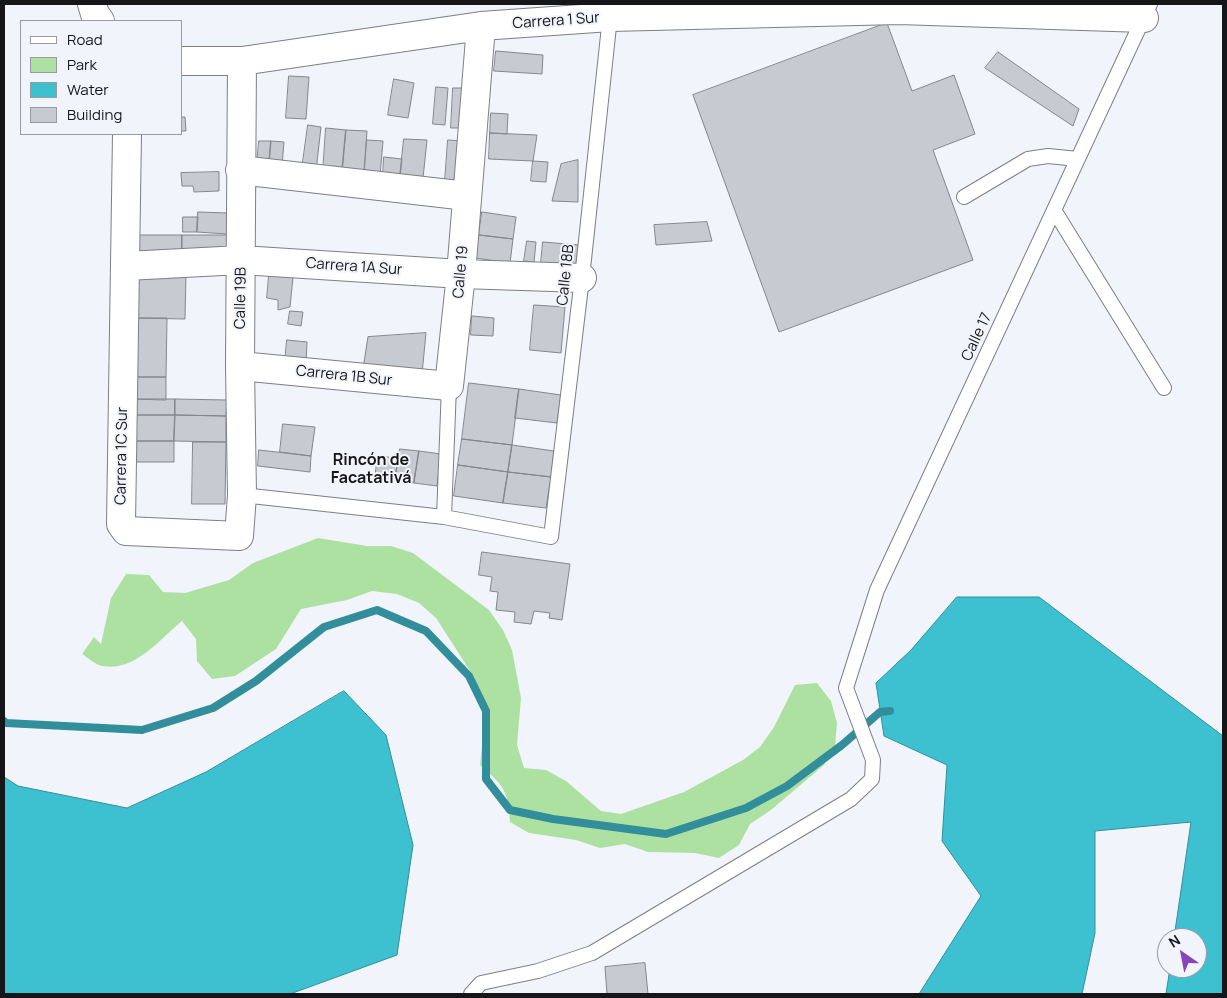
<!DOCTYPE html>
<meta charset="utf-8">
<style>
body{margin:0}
#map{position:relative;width:1227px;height:998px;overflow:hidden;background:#f2f4fb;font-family:Manrope,sans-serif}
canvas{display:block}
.frame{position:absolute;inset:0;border:5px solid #161619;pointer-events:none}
.legend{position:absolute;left:20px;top:20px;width:162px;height:115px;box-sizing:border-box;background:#f2f4fb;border:1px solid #9a9ba1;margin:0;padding:6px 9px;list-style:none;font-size:15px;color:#161619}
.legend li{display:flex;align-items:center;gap:10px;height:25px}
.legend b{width:25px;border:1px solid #9a9ba1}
.north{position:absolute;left:1157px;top:928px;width:50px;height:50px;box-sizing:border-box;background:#f2f4fb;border:1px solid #9a9ba1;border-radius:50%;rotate:327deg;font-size:14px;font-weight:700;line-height:20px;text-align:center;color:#161619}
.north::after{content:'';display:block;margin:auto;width:18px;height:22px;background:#8845ba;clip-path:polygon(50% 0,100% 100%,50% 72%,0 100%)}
</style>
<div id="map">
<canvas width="1227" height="998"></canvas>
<div class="frame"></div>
<ul class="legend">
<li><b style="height:6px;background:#fff"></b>Road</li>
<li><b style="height:14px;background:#ade1a2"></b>Park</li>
<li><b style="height:14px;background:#3dc1d1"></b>Water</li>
<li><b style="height:14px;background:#c8cad1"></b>Building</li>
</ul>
<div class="north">N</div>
</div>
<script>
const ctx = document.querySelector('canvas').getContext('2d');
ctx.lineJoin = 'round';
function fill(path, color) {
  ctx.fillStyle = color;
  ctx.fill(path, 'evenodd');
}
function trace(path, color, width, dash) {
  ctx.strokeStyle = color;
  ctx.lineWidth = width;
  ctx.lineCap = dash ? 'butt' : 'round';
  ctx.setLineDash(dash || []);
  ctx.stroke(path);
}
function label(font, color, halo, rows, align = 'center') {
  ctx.font = font + ' Manrope,sans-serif';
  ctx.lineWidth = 4;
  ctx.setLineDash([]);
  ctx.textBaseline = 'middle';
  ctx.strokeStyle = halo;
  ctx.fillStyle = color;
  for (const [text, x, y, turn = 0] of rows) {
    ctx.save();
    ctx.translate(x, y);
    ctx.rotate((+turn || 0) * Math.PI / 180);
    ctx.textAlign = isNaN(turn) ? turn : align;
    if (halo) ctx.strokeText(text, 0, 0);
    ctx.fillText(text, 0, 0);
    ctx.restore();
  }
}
fill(new Path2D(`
 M318,538L367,546H391L413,553L489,610L503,630L512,650L521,698L517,745L524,768L546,770L566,781L601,811L621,814L684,792L743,760L760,747L774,727L795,685L817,683L831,701L837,723L835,746L824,765L771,810L750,824L739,845L719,858L695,853L648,852L625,844L600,848L576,840L529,833L510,822C508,790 504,786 480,765L485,719L474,677L436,618L419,603L397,594L372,591L347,600L301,609L276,649L235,676L212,679L197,661L196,639L182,621C160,639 135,672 102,666C96,665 88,658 82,654L94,637L101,644L111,598L126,574L149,575L163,592L185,593L229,580L253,563Z`), '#ade1a2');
const water = new Path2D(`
 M957,597H1039L1223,736V994H1166L1170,968H1197V938H1174L1191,822L1095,831V933L1082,994H919L981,896L942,841L947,765L884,736L876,683L911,650Z
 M344,691L386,735L413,845L397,955L290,994H4V777L18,786L127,808L206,772Z`);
fill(water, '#3dc1d1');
trace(water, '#318e9a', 1);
trace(new Path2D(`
 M4,721L6,723L142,730L213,708L256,681L324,627L377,610L426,631L469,676L486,711V779L510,810L553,819L666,834L746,808L787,786L842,745L880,712L890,711`), '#318e9a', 8);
const building = new Path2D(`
 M887,23L912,91L954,75L975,134L933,150L973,260L779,332L693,95Z
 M496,51L543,55L542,74L494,71Z
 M998,52L1079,109L1073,126L985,68Z
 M289,76L309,77L306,119L286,118Z
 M394,79L414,83L408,118L388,115Z
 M436,87L448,88L445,125L433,124Z
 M453,88H465L463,128H451Z
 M491,113L508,114L507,134L490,133Z
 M181,117H185L186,131H181Z
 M308,125L321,127L316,171L302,169Z
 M326,128L346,130L342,173L323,172Z
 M346,130L367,131L364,175L342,173Z
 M490,133L537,135L533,161L489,159Z
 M404,139L427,140L423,178L400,177Z
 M367,140L383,141L380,176L364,175Z
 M448,140L465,141L462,182L445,181Z
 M259,141H271L269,165L257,164Z
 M271,141L284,142L282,166L269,165Z
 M384,157L402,159L400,177L383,175Z
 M578,160V202L552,201L561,164Z
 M533,161L548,162L546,182L531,181Z
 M219,172V191L194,192L193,186H182L181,173Z
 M198,212L228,213L227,234L197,232Z
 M482,212L516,217L513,239L479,235Z
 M183,217H198L197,232H183Z
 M707,222L712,241L656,245L654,225Z
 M137,235H182V255L137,254Z
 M182,235H227V255H182Z
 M479,235L513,239L510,263L475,258Z
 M527,241L536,242L534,262L524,261Z
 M543,242L579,245L577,266L541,263Z
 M270,265L294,267L290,307L278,310V300L267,298Z
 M134,273H186L185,319L133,318Z
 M534,305L565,307L561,353L530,350Z
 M290,311L303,312L301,326L288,324Z
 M472,316L494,318L493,336L471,335Z
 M133,318H167L166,377H132Z
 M426,333L422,374L362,375L368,337Z
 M287,340L307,342L306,363L285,362Z
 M132,377H166V400L131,399Z
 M469,383L519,389L512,445L462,439Z
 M519,389L561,395L557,423L515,418Z
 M131,399H175V415H131Z
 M175,399L227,400L226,416L175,415Z
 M131,415H175L174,441H131Z
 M175,415L226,416V442L174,441Z
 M283,424L315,427L311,456L280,452Z
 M462,439L512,445L508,472L458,465Z
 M131,441H174V462H130Z
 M193,442H226L225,504H192Z
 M512,445L554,451L551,477L508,472Z
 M400,449L419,451L414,483L395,480Z
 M259,450L311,456L310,472L258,466Z
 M419,451L441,454L437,486L414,483Z
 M378,456L398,458L395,480L375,478Z
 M458,465L508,472L503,503L454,496Z
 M508,472L551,477L546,508L503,503Z
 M482,552L570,564L562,620L549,618L550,613L534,611L531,624L514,622L515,612L496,610L498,592L490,591L492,577L479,575Z
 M645,963L648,994H607L605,967Z`);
fill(building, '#c8cad1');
trace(building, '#84868c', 1);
const lane = new Path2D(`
 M964,197L1028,159L1048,156L1078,159
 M1054,210L1164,388
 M242,495L444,517L551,537L582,278L610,17
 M444,517L449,386
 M471,994L481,983L538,971L592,953L851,799L872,779L873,760L846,688L877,590L1150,4`);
const street = new Path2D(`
 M92,4L95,14L100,21
 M181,61H242L481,26L610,17L899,10L1144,18
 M127,134L121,524L126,531L239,536L242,495L240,366L242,61
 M240,170L467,196
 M126,266L241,260L461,274L582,278
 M240,366L449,386L461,274L481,26`);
trace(lane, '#7d7f85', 16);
trace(street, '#7d7f85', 30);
trace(lane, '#fff', 14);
trace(street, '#fff', 28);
label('15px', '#161619', '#f2f4fb', [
 ["Carrera 1 Sur",556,21,-4],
 ["Carrera 1A Sur",354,267,4],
 ["Calle 19",461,272,-85],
 ["Calle 18B",566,275,-84],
 ["Calle 19B",241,298,-89],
 ["Calle 17",977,337,-65],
 ["Carrera 1B Sur",344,376,6],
 ["Carrera 1C Sur",122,456,-89]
]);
label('bold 16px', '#161619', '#f2f4fb', [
 ["Rincón de",371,461],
 ["Facatativá",371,479]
]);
</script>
